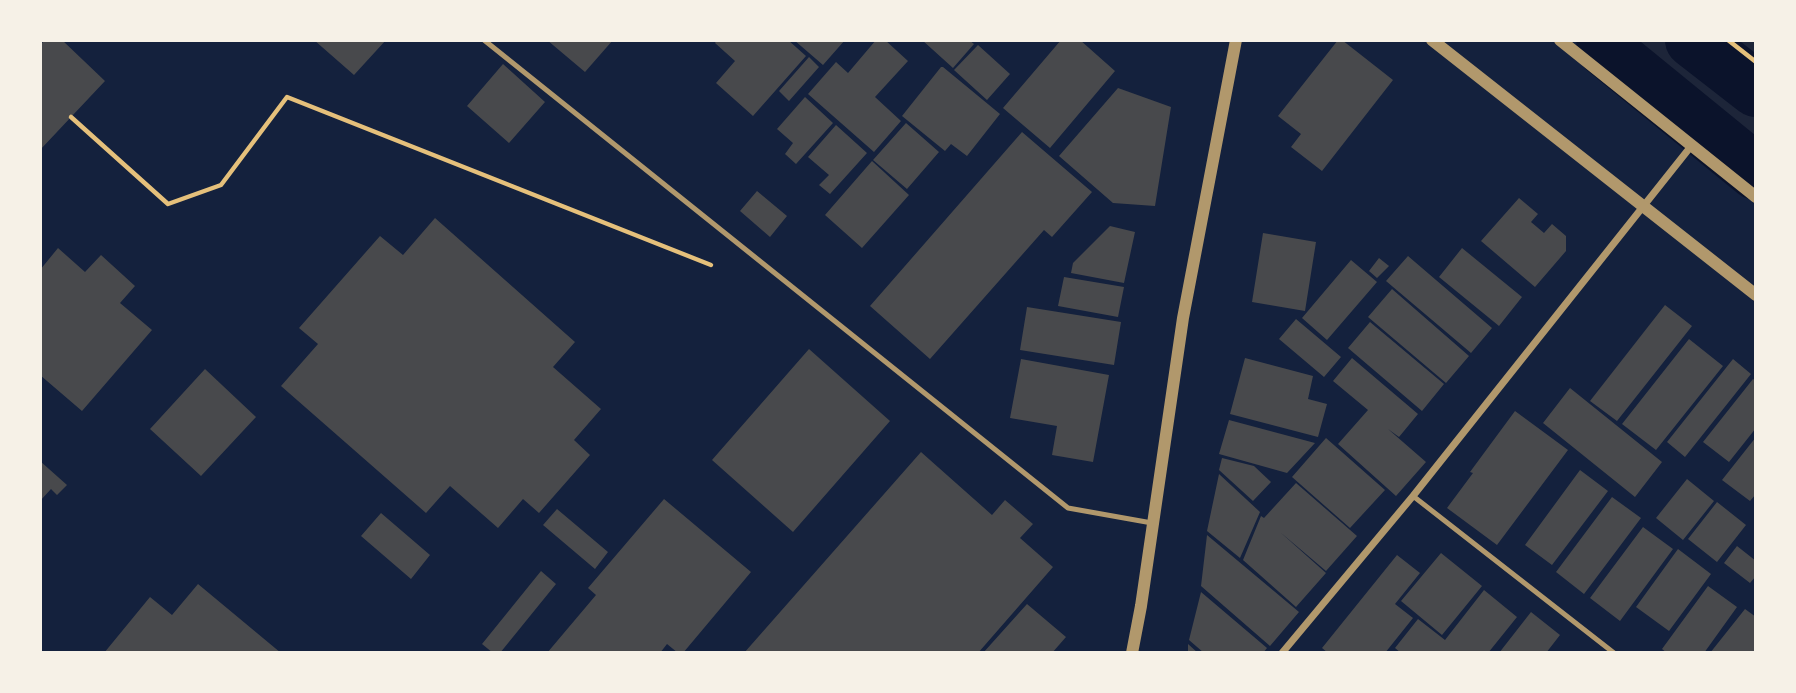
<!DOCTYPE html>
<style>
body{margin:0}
#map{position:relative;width:1796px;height:693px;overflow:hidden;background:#14213d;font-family:"Asap Condensed",sans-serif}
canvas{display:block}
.frame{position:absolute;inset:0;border:42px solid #f6f1e7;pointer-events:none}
</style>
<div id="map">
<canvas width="1796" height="693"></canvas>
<div class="frame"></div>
</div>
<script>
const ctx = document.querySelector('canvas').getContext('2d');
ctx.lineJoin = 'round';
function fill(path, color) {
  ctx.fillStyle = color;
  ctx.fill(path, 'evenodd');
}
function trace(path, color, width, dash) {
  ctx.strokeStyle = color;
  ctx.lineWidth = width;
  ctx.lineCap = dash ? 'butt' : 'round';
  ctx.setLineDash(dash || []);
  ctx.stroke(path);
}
fill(new Path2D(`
 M1601,40H1756V167Z`), '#1d2539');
trace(new Path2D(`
 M1609,40L1604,48L1756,172
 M1693,40L1756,89`), '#0b132b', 56);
fill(new Path2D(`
 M45,40H62L105,81L40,150V45Z
 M314,40H386L354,75Z
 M547,40H613L585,72Z
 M717,40H788L806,56L753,116L716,83L735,61L715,43Z
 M794,40H845L823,65Z
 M876,40H885L908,61L875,97L901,121L874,152L808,94L836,62L848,73Z
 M922,40H969L974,44L953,68Z
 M1061,40H1080L1115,71L1050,148L1003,108Z
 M1338,40H1342L1393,80L1322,171L1291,147L1301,134L1278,116Z
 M978,45L1010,74L987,100L954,70Z
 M809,57L819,67L789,101L779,91Z
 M503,64L545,102L509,143L467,106Z
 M941,67H943L1000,114L967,156L951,144L945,151L902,116Z
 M1118,88L1171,107L1155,206L1113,203L1059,156Z
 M805,97L833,123L796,164L785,154L793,143L777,129Z
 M906,123L939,152L907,189L873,160Z
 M836,125L867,153L830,194L819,185L829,175L808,157Z
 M1022,132L1092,192L1052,237L1044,230L930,359L870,306Z
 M872,161L909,195L862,248L825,215Z
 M757,191L787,216L770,237L740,211Z
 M1519,198L1538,214L1531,222L1544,233L1552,224L1566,236V251L1535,287L1481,241Z
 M435,218L575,342L553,367L601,409L574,440L590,455L539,513L523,499L498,528L450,486L426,513L281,386L318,344L299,328L380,236L403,255Z
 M1110,226L1135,232L1124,283L1071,273L1073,263Z
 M1263,233L1316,242L1305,311L1252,302Z
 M58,248L85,272L101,255L135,286L120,303L152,330L82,411L40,375V270Z
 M1462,248L1522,297L1499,326L1439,277Z
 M1408,256L1492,328L1471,353L1386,281Z
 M1379,258L1389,266L1377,278L1369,271Z
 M1351,260L1377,282L1327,340L1302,318Z
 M1064,277L1124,287L1118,317L1058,306Z
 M1392,289L1469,356L1446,383L1368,317Z
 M1665,305L1692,326L1617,421L1590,401Z
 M1027,307L1121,322L1114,365L1020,350Z
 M1296,319L1341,357L1324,377L1279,339Z
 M1370,322L1444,384L1422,411L1348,348Z
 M1689,339L1723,366L1656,450L1622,424Z
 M809,349L890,421L793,532L712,460Z
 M1245,358L1313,376L1308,399L1327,404L1318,437L1230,414Z
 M1352,358L1418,414L1399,437L1388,429L1426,462L1396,496L1338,444L1368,410L1333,381Z
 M1021,359L1109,375L1093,462L1052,455L1057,426L1010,418Z
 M1733,359L1751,374L1685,457L1667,442Z
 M205,369L256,417L201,476L150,429Z
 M1753,379L1756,381V428L1729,462L1703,442Z
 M1570,388L1662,462L1635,497L1543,423Z
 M1515,411L1568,450L1497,545L1447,508L1473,473L1470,472Z
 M1229,420L1315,443L1287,473L1219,454Z
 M1756,437V494L1750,501L1722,480Z
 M1326,438L1385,490L1350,528L1292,477Z
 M921,452L992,515L1005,500L1033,524L1020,538L1053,567L978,653H744Z
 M1222,458L1254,466L1271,482L1253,501L1219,470Z
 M40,461L67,485L57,495L51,489L40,501Z
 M1580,470L1608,491L1552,565L1525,545Z
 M1219,474L1260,512L1240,558L1207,531Z
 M1687,479L1714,501L1683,540L1656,518Z
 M1296,483L1357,536L1326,571L1280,532L1326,573L1296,607L1243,560L1261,516L1264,518Z
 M1612,497L1641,518L1584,594L1556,572Z
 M664,499L751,572L683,653H678L667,644L660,653H547L596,595L588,588Z
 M1717,502L1746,525L1717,562L1688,539Z
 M557,509L608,552L595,569L543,525Z
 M381,513L430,555L411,579L361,536Z
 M1643,527L1673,549L1620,621L1590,598Z
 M1207,535L1299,612L1270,646L1201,586Z
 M1737,546L1756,561V576L1750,583L1724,563Z
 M1678,549L1711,574L1669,631L1636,607Z
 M1441,553L1482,586L1442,635L1401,601Z
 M1397,555L1420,573L1395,604L1413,618L1385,653H1328L1322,648Z
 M541,571L556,584L500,653H493L482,644Z
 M198,584L281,653H104L150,597L172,615Z
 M1708,586L1737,607L1704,653H1667L1662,649Z
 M1484,590L1517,617L1488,653H1401L1395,648L1418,619L1445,640Z
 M1201,592L1267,648L1263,653H1204L1189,640Z
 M1027,604L1066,637L1052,653H983Z
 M1745,609L1756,617V653H1710Z
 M1531,612L1560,635L1546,653H1499Z
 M1188,644L1198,653H1188Z`), '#48494c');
trace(new Path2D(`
 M1728,40L1756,62
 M71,117L168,204L221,185L287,97L711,265`), '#e5c07b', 4.5);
trace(new Path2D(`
 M484,40L1068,508L1152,523
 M1413,496L1614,653`), '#b1986c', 5);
trace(new Path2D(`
 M1282,653L1413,496L1692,145`), '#b1986c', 7);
trace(new Path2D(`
 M1432,40L1756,295
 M1560,40L1756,197
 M1132,653L1141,606L1183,318L1236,40`), '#b1986c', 12);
</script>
